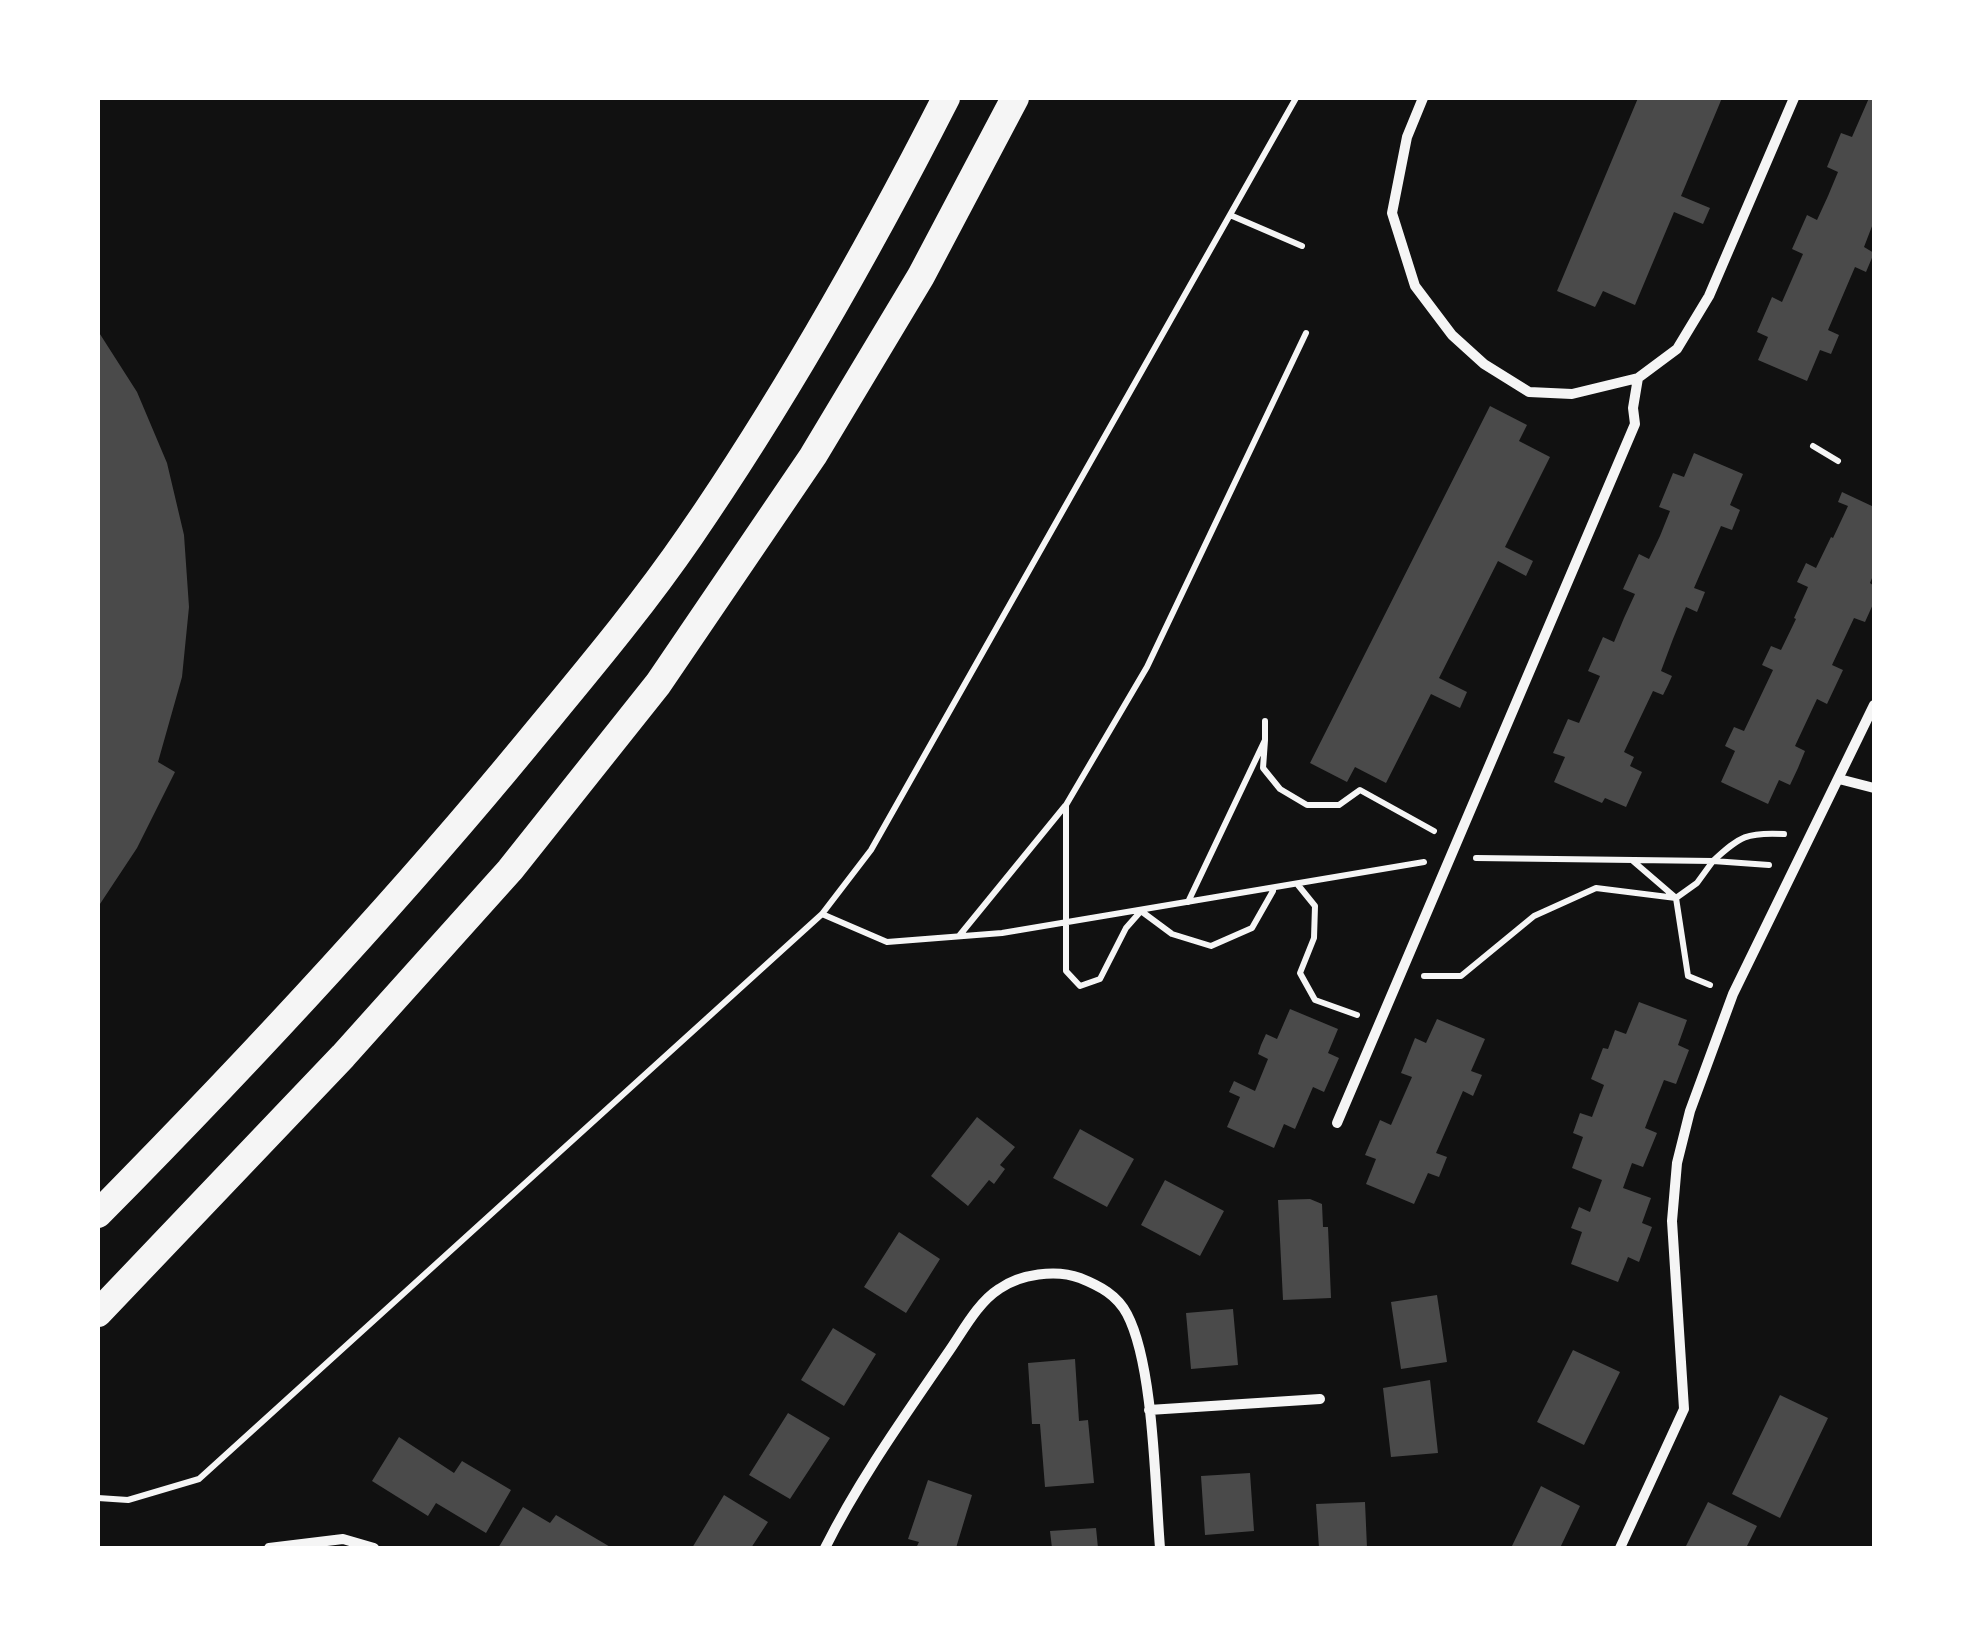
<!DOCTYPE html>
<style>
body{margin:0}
#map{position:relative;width:1972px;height:1646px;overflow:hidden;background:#111;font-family:"PT Sans",sans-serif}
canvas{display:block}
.frame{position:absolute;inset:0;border:100px solid #fff;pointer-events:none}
</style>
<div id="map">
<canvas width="1972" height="1646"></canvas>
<div class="frame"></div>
</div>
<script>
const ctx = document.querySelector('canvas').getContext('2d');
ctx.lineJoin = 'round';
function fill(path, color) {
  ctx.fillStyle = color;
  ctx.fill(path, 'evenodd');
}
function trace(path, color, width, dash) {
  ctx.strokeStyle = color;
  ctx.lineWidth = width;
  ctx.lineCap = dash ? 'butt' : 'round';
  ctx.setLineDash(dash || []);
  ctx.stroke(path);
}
fill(new Path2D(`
 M1638,98H1722L1681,196L1710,208L1703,224L1674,212L1635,305L1603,291L1595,307L1557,291Z
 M1869,98H1874V221L1864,247L1874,253L1866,272L1855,267L1828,330L1839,335L1831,354L1820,350L1807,381L1758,360L1768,337L1757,332L1772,297L1782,302L1803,254L1792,249L1807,215L1817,220L1828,196L1838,172L1827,167L1841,133L1852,137Z
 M98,331L137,392L167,463L184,535L189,607L182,677L158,762L175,772L137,848L98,907Z
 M1490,406L1527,425L1519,441L1550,457L1505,547L1533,561L1526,576L1498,561L1439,678L1467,692L1460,708L1431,694L1386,783L1355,767L1347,782L1310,763Z
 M1694,453L1743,474L1730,505L1740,510L1732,530L1721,526L1694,588L1705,592L1697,612L1686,607L1673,639L1661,671L1672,676L1668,685L1663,695L1653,691L1624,752L1634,757L1630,766L1642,772L1626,807L1605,798L1602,803L1554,782L1565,757L1553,753L1568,719L1579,723L1600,676L1588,671L1603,637L1614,642L1624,618L1635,594L1623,589L1639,554L1649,559L1660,536L1670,511L1659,507L1673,473L1684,477Z
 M1842,492L1874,507V573L1870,583L1874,586V602L1865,622L1854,618L1832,665L1843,670L1827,704L1817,699L1795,746L1805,751L1798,768L1790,785L1779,780L1768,804L1721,782L1735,751L1725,746L1734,727L1744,731L1773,670L1762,665L1771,646L1781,650L1796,619L1794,618L1808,587L1797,582L1806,563L1816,568L1831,537L1833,538L1848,506L1838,502Z
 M1639,1002L1687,1020L1678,1045L1689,1050L1676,1084L1664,1080L1650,1115L1645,1128L1657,1133L1643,1167L1632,1163L1623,1188L1651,1198L1642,1223L1652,1227L1639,1262L1628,1257L1618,1282L1571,1264L1582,1232L1571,1228L1579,1207L1590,1212L1602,1180L1572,1168L1583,1137L1573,1133L1580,1113L1592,1117L1604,1085L1591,1079L1603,1048L1608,1049L1615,1030L1626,1034Z
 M1290,1009L1338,1029L1328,1053L1339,1058L1324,1092L1313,1087L1295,1129L1284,1124L1274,1148L1227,1127L1240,1097L1229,1092L1234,1081L1255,1091L1268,1059L1258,1054L1261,1045L1266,1034L1277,1039Z
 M1437,1019L1485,1039L1471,1071L1482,1075L1473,1096L1463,1091L1436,1153L1447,1157L1439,1177L1428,1173L1414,1204L1366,1184L1376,1159L1365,1155L1380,1120L1391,1125L1412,1077L1401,1073L1415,1038L1426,1043Z
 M977,1117L1015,1147L1000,1165L1005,1169L994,1184L989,1180L968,1206L931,1176Z
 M1080,1129L1134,1159L1107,1207L1053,1178Z
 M1165,1180L1224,1211L1200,1256L1141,1225Z
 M1310,1199L1322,1204L1323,1227H1328L1331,1298L1283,1300L1278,1200Z
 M899,1232L940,1259L906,1313L864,1287Z
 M1437,1295L1447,1362L1401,1369L1391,1302Z
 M1233,1309L1238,1365L1191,1369L1186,1313Z
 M833,1328L876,1354L844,1406L801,1380Z
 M1573,1350L1620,1372L1584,1445L1537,1422Z
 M1075,1359L1079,1421L1088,1420L1094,1483L1045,1487L1040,1424H1032L1028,1363Z
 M1430,1380L1438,1453L1391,1457L1383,1388Z
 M1780,1395L1828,1418L1780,1518L1732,1494Z
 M788,1413L830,1438L790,1499L749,1475Z
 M399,1437L454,1473L462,1461L511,1490L486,1533L436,1503L428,1516L372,1481Z
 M1250,1473L1254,1531L1205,1535L1201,1476Z
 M928,1480L972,1495L956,1548H916L919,1542L908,1539Z
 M1541,1486L1580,1506L1560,1548H1511Z
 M724,1495L768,1522L751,1548H692Z
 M1365,1502L1367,1548H1319L1316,1504Z
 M1708,1502L1757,1526L1746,1548H1685Z
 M523,1507L550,1523L556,1515L612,1548H498Z
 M1096,1528L1098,1548H1052L1050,1531Z`), '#4a4a4a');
trace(new Path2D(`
 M1230,215L1302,246
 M1813,446L1838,461
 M1265,740L1263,768L1280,789L1307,805H1339L1360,790L1434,831
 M1476,858L1713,861C1740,836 1747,832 1784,834
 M1633,861L1676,898L1697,883L1713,861L1769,865
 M1298,885L1315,906L1314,938L1300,973L1315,1000L1357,1015
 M1273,891L1252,928L1211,946L1172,934L1141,911L1126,928L1100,979L1080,986L1066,971V805L1147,667L1306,333
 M1188,902L1265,740V721
 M822,914L887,942L1002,933L1424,862
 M959,936L1065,806
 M1424,976H1461L1534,916L1596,888L1676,898L1688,976L1710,985
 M98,1498L128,1500L199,1479L822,914L871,850L1296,98`), '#f5f5f5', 6);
trace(new Path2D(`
 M1423,98L1407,137L1392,213L1415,286L1452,335L1484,364L1529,392L1572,394L1638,378L1677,349L1709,296L1794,98
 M1839,779L1874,788
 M1337,1123L1635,424L1633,408L1638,378
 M1149,1410L1320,1399
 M269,1548L343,1539L374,1548
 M825,1548C859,1480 904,1417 947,1354C962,1333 977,1303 999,1289C1020,1274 1056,1269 1080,1278C1100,1286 1117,1295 1127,1314C1154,1365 1155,1488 1160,1548
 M1620,1548L1684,1409L1672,1221L1677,1163L1690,1111L1733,994L1874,705`), '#f5f5f5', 10);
trace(new Path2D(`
 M98,1214C247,1063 392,908 527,744C583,676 640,609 690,536C787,395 869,249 946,98
 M98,1313L343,1056L510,870L658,684L813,456L921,276L1015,98`), '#f5f5f5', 28);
</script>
